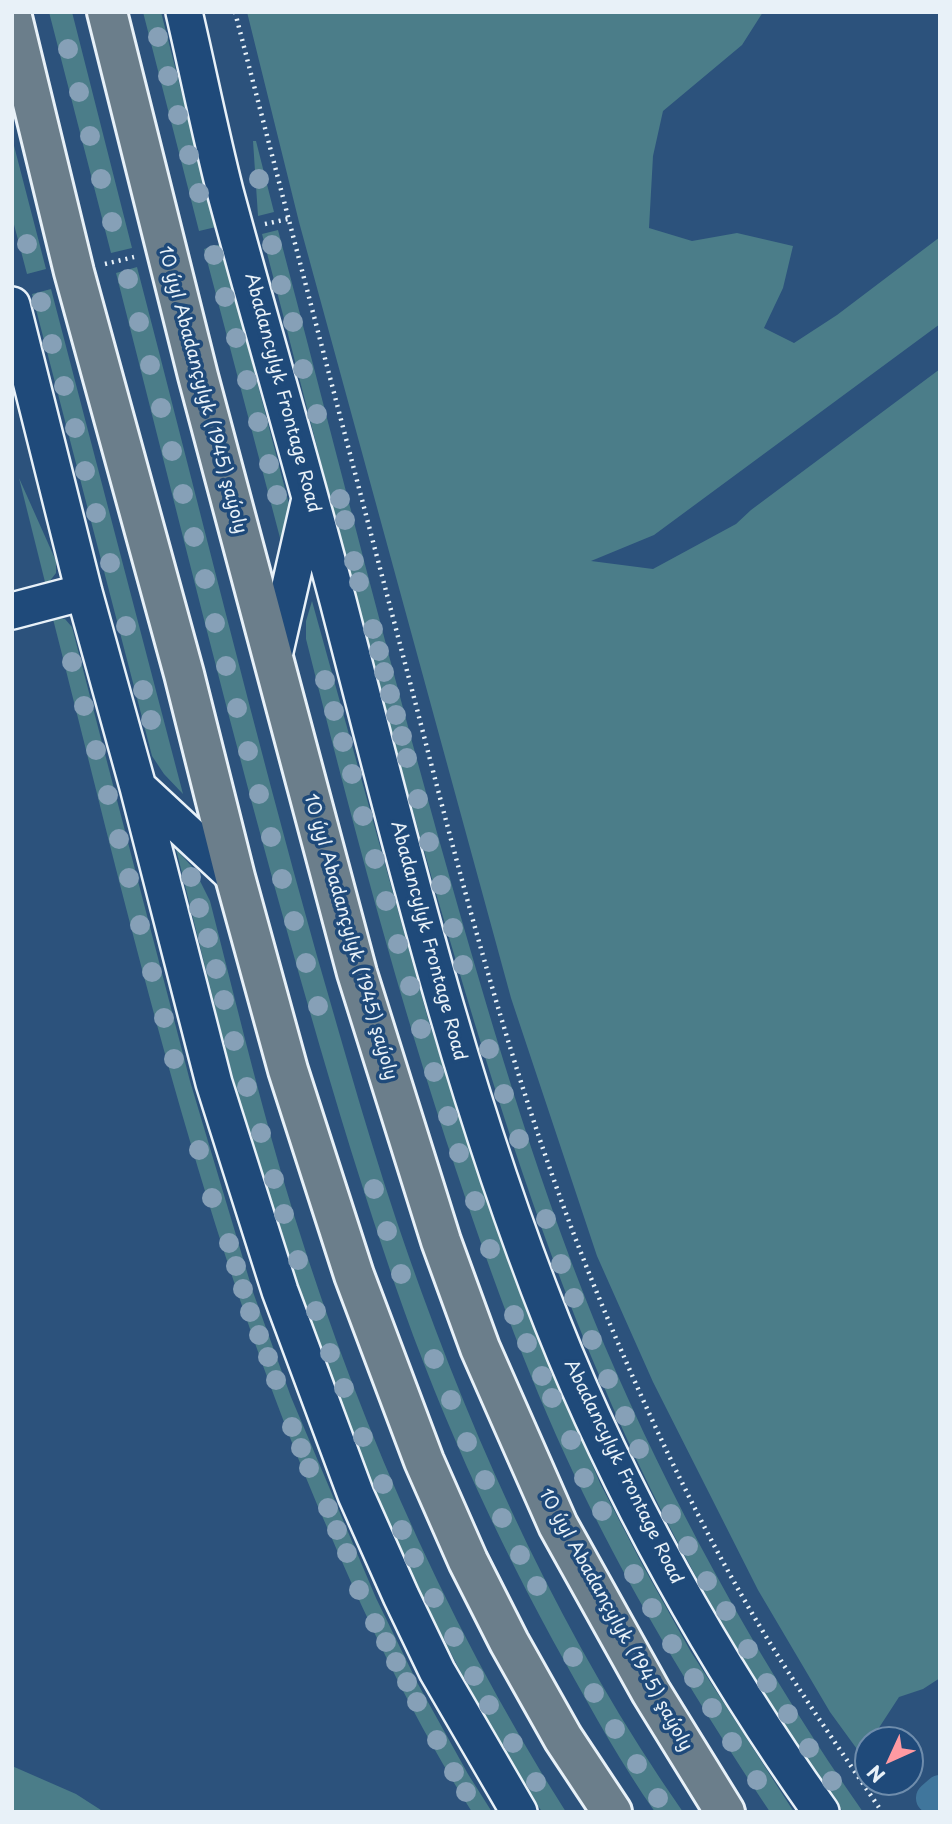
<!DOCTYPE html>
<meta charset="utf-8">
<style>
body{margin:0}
#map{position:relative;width:952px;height:1824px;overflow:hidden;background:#2c527c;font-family:"Playpen Sans",sans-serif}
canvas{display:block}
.frame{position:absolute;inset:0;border:14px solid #e8f1f8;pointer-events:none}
.north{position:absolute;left:854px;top:1726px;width:70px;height:70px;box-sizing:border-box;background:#1f4a7a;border:2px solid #6f8dac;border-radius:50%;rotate:225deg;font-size:19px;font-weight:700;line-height:28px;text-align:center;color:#e8f1f8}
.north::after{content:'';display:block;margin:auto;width:24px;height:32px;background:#ff9aa2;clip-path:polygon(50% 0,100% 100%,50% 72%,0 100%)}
</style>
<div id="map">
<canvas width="952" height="1824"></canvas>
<div class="frame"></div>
<div class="north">N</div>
</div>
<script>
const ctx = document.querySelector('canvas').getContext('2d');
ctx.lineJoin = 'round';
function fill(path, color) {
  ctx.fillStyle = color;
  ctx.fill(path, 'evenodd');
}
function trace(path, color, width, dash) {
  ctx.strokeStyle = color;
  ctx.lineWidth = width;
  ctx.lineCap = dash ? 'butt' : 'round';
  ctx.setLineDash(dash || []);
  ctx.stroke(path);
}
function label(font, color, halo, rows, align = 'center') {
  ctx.font = font + ' "Playpen Sans",sans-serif';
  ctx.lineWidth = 7;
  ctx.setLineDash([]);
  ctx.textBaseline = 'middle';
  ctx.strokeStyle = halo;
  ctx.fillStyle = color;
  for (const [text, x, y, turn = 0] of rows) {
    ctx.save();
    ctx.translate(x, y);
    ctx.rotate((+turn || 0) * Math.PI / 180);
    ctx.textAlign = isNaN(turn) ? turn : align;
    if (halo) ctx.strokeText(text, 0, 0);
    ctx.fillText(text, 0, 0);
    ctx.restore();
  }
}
fill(new Path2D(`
 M49,12H72L132,248L111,253Z
 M143,12H161L216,227L199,231Z
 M247,12H763L742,45L663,111L653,156L649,228L692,241L737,233L793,246L783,288L764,328L794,343L837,315L940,237V324L654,535L591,561L653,569L736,524L751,510L940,369V1678L923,1689L899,1697L871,1740H868V1745L862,1756L830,1712L758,1590L653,1382L597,1256L511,998L299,222Z
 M12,138L46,269L27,274L12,217Z
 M253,141H256L274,212L258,216Z
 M278,230C338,458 395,687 460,914C505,1070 552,1226 617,1374C685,1528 767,1674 863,1812H843C747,1675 663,1529 599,1375C533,1220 485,1060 438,900C375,679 320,456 262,234Z
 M221,244L289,504L290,516L284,553L204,249Z
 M137,267C197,497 253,728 317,956C346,1056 374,1158 409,1257C477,1451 565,1643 683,1812H655C622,1765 594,1714 566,1664C494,1535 432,1398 386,1258C354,1164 326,1069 299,974C233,742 176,507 116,273Z
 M51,289L183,794L164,774L152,756L32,294Z
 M19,478L56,561V573L46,586Z
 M312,601L428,1019L464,1130L526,1309L600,1483L642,1564L691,1652L794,1812H770C702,1709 637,1604 583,1493C533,1390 493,1281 457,1173C398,997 351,818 306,639V621Z
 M60,618L65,619L72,627L190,1081L253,1292L291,1397L376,1598L418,1684L468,1774L492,1812H472C416,1723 371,1630 330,1534C202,1240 132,929 53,619Z
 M176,849L194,869L210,901C233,991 255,1082 281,1172C347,1396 440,1614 566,1812H542C418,1617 331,1402 263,1181C229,1072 204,960 176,849Z
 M12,1766L76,1794L104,1812H12Z`), '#4b7d89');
trace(new Path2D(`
 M932,1798L940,1791`), '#40769c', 32);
const minor = new Path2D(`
 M184,12C198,72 210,132 225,191C262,328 302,464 338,601C401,844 459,1088 552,1322C619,1492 715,1663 821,1812
 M12,305L84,592L138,787L214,1083L280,1291L356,1495L401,1596L437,1671L519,1812
 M12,611L84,592
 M273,660L309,503
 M138,787L235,877`);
const major = new Path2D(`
 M107,12L198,376L357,973L441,1241L480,1348L558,1525L651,1692L725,1812
 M12,17L74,272L184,674L235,877L288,1070L354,1275L424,1461L468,1561L509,1642L563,1738L612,1812`);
trace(minor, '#e8f1f8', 40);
trace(major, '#e8f1f8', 44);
trace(new Path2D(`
 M235,12C293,237 352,462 411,686C465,895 519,1106 602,1305C649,1418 705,1538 770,1643C805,1700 844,1755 882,1812
 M265,224L288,219
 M105,264L134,257`), '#e8f1f8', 4.5, [2, 5]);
trace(minor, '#1f4a7a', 35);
trace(major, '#6b7e8b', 38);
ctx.fillStyle = '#86a0b7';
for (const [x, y] of [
 [158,37],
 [68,49],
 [168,76],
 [79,92],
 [178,115],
 [90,136],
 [189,155],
 [101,179],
 [259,179],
 [199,193],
 [112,222],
 [27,244],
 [272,245],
 [214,255],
 [128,279],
 [281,285],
 [225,297],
 [41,302],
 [139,322],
 [293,322],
 [236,338],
 [52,344],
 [150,365],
 [303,369],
 [247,380],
 [64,386],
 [161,408],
 [317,414],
 [258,422],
 [75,428],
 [172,451],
 [269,464],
 [85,471],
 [183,494],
 [277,495],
 [340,499],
 [96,513],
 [345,520],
 [194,537],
 [354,561],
 [110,563],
 [205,579],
 [359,582],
 [215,623],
 [126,626],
 [373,629],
 [379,651],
 [72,662],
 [226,666],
 [384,672],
 [325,680],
 [143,690],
 [390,694],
 [84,706],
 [237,708],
 [334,711],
 [396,715],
 [151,720],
 [402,736],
 [343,742],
 [96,750],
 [248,751],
 [407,758],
 [352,774],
 [259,794],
 [108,795],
 [418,799],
 [363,816],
 [271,837],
 [119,839],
 [429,842],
 [375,859],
 [191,877],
 [129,878],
 [282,879],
 [441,885],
 [386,901],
 [199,908],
 [294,921],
 [140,925],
 [453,928],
 [208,938],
 [398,944],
 [306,963],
 [463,965],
 [216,969],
 [152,972],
 [410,986],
 [224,1000],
 [318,1006],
 [164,1018],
 [421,1029],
 [234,1041],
 [489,1049],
 [174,1059],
 [434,1072],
 [247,1087],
 [504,1094],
 [448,1116],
 [261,1133],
 [519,1139],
 [199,1150],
 [459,1153],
 [274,1179],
 [374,1189],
 [212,1198],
 [475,1201],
 [284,1214],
 [546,1219],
 [387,1231],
 [229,1243],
 [490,1249],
 [298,1260],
 [561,1264],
 [236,1266],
 [401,1274],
 [243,1289],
 [574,1298],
 [316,1311],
 [250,1312],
 [514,1315],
 [259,1335],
 [592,1340],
 [527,1343],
 [330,1353],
 [268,1357],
 [434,1359],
 [542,1376],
 [608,1379],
 [276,1380],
 [344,1388],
 [552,1398],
 [451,1400],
 [625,1416],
 [292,1427],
 [363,1437],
 [571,1440],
 [467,1442],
 [301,1448],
 [639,1449],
 [309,1468],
 [584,1478],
 [485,1480],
 [383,1484],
 [328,1508],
 [602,1511],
 [671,1514],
 [502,1518],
 [337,1530],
 [402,1530],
 [688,1546],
 [347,1553],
 [520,1555],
 [414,1558],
 [634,1574],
 [707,1581],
 [537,1586],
 [359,1590],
 [434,1598],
 [652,1608],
 [726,1611],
 [375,1623],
 [454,1637],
 [386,1642],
 [672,1644],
 [748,1649],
 [573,1657],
 [396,1662],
 [474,1676],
 [694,1678],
 [407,1682],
 [767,1683],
 [594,1693],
 [417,1702],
 [489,1705],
 [712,1708],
 [788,1714],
 [615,1729],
 [437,1740],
 [732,1742],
 [513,1743],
 [809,1748],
 [637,1764],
 [454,1772],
 [757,1780],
 [832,1781],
 [536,1782],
 [466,1792],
 [658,1798]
]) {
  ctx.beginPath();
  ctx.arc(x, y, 10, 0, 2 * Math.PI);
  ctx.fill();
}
label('18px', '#e8f1f8', '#1f4a7a', [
 ["10 ýyl Abadançylyk (1945) şaýoly",202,390,75],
 ["Abadancylyk Frontage Road",282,393,75],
 ["10 ýyl Abadançylyk (1945) şaýoly",350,937,74],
 ["Abadancylyk Frontage Road",428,941,75],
 ["Abadancylyk Frontage Road",623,1472,64],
 ["10 ýyl Abadançylyk (1945) şaýoly",615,1620,61]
]);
</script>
